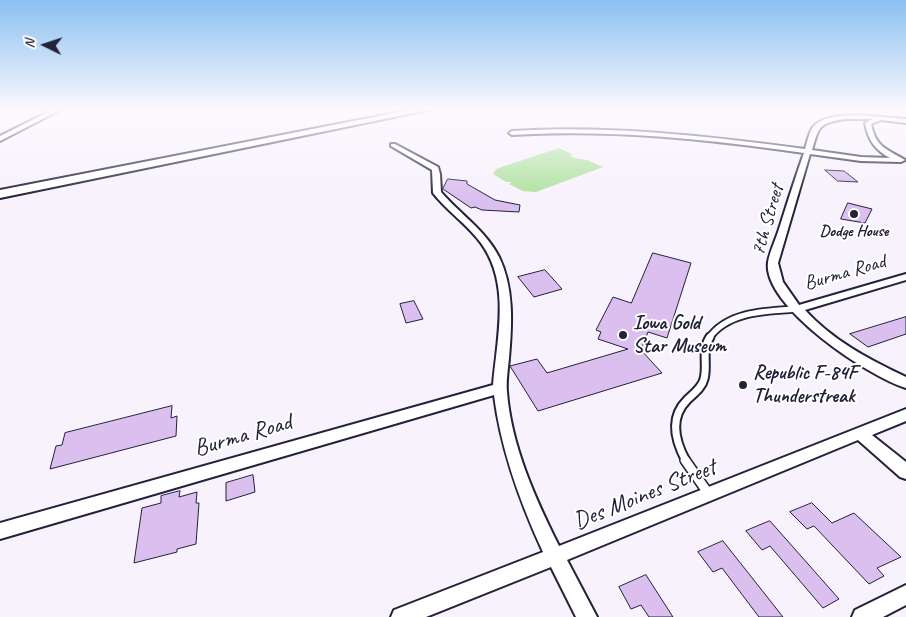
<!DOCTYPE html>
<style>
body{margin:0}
#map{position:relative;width:906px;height:617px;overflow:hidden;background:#f8f2fc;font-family:Caveat,sans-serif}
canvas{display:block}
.north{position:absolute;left:20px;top:20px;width:50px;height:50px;-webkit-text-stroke:4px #fff;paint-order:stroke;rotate:274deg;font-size:14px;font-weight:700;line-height:20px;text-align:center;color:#22223b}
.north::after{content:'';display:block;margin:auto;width:18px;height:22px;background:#22223b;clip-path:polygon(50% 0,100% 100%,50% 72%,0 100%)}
</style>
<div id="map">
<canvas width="906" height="617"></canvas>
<div class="north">N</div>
</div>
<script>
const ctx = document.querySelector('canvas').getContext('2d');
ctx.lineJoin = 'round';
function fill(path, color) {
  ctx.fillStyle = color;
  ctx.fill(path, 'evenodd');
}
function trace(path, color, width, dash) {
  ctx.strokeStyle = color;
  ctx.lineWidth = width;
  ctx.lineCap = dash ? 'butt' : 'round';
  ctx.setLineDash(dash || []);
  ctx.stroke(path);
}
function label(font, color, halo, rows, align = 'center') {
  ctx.font = font + ' Caveat,sans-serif';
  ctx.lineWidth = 4;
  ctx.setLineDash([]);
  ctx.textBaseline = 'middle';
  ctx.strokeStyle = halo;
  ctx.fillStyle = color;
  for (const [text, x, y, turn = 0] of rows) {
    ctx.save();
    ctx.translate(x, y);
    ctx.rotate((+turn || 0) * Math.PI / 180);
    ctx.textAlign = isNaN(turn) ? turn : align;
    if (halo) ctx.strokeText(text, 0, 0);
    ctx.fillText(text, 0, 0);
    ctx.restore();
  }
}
fill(new Path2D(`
 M559,148L572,154L571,156L574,158L587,160L603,167L536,192L523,191L509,184L512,182H506L493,174L496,169Z`), '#b1e2a3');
const building = new Path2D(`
 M825,170L844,171L858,182L838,181Z
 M448,179L467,181V184L495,200L520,205L519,212L482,210L475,207L471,208L443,189Z
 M848,203L872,209L865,223L841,219Z
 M653,253L691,263L667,338L648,332L641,350L662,373L538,411L510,366L537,359L547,373L628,349L598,339L601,332L596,330L613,297L631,303Z
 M545,270L562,289L534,297L518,277Z
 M414,301L423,319L406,323L400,304Z
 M906,317V334L868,347L850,334Z
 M172,406L171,418L177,416L176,436L50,469L56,446L62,445L65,433Z
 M253,475L255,492L226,501V483Z
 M180,491L179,497L197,492L196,503H199L196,544L177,549V552L134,563L142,508L161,503V496Z
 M812,503L832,523L854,513L901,557L877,568L884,576L869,584L814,526L807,529L790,512Z
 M770,521L839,599L823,608L770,546L762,550L746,531Z
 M723,541L783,617H759L722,568L713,572L698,552Z
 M646,575L673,617H649L641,605L631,609L619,587Z`);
fill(building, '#dbbfee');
trace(building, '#22223b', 1);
const laneFar2 = new Path2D(`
 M709,338C728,311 767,311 797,309`);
const laneFar1 = new Path2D(`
 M686,461C675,441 669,418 687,400C693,394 702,388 704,379C708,365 701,350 710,337`);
const lane = new Path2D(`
 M685,460L708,493`);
const street = new Path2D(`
 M54,109H62L0,141V136Z
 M858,115L906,119V123L881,120L871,124C876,148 887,149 905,160L901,162L861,161L810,154L778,263L783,282L799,305L906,274V280L805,310C832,340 870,360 906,377V388C869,377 762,306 768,262C770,251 776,239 779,229C787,204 795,178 804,153C707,139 609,129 512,135L509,133L512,131C610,125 708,136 805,149C807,143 809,132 813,127C823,115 845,116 858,115ZM845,119H872L865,123C868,140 875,150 890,158L861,157L812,150C819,126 819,123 845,119Z
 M391,144H395L438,167L440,174L441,192C460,214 486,231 499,257C514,288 512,324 509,358C508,369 506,381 507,392C511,445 535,498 559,546L906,409V421L872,435L906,462V479L900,477L858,440L567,560L597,617H576L551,567L426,617H391L394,610L543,552C520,502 501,450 494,395L0,539V523L493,385C497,338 511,284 481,243C467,224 447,211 433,193L432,170L391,146Z
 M906,585V605L883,617H852L855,610Z`);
const secondary = new Path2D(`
 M415,109H433L0,198V190Z`);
trace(laneFar2, '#22223b', 9);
trace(laneFar1, '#22223b', 11);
trace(lane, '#22223b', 12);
trace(street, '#22223b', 4);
trace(secondary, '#22223b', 4);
trace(laneFar2, '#fff', 5.5);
trace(laneFar1, '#fff', 7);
trace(lane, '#fff', 9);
fill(street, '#fff');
fill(secondary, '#fff');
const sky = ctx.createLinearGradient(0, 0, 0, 196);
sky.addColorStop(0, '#8ac0f0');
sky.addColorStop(0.56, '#fcf9fe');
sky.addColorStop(1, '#fcf9fe00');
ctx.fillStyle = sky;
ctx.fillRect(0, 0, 906, 196);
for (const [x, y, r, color] of [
 [854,214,5,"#22223b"],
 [623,335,5,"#22223b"],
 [743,385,5,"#22223b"]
]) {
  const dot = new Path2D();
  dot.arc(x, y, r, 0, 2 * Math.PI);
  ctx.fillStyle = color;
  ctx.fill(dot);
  trace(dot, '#fff', 2);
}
label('bold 16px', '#22223b', '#fff', [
 ["Dodge House",854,232]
]);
label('20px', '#22223b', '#fff', [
 ["7th Street",768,220,-74],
 ["Burma Road",845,273,-16]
]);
label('bold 20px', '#22223b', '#fff', [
 ["Iowa Gold",633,324],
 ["Star Museum",633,347],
 ["Republic F-84F",753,374],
 ["Thunderstreak",753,397]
], 'left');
label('24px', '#22223b', '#fff', [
 ["Burma Road",243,436,-16],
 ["Des Moines Street",645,495,-22]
]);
</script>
